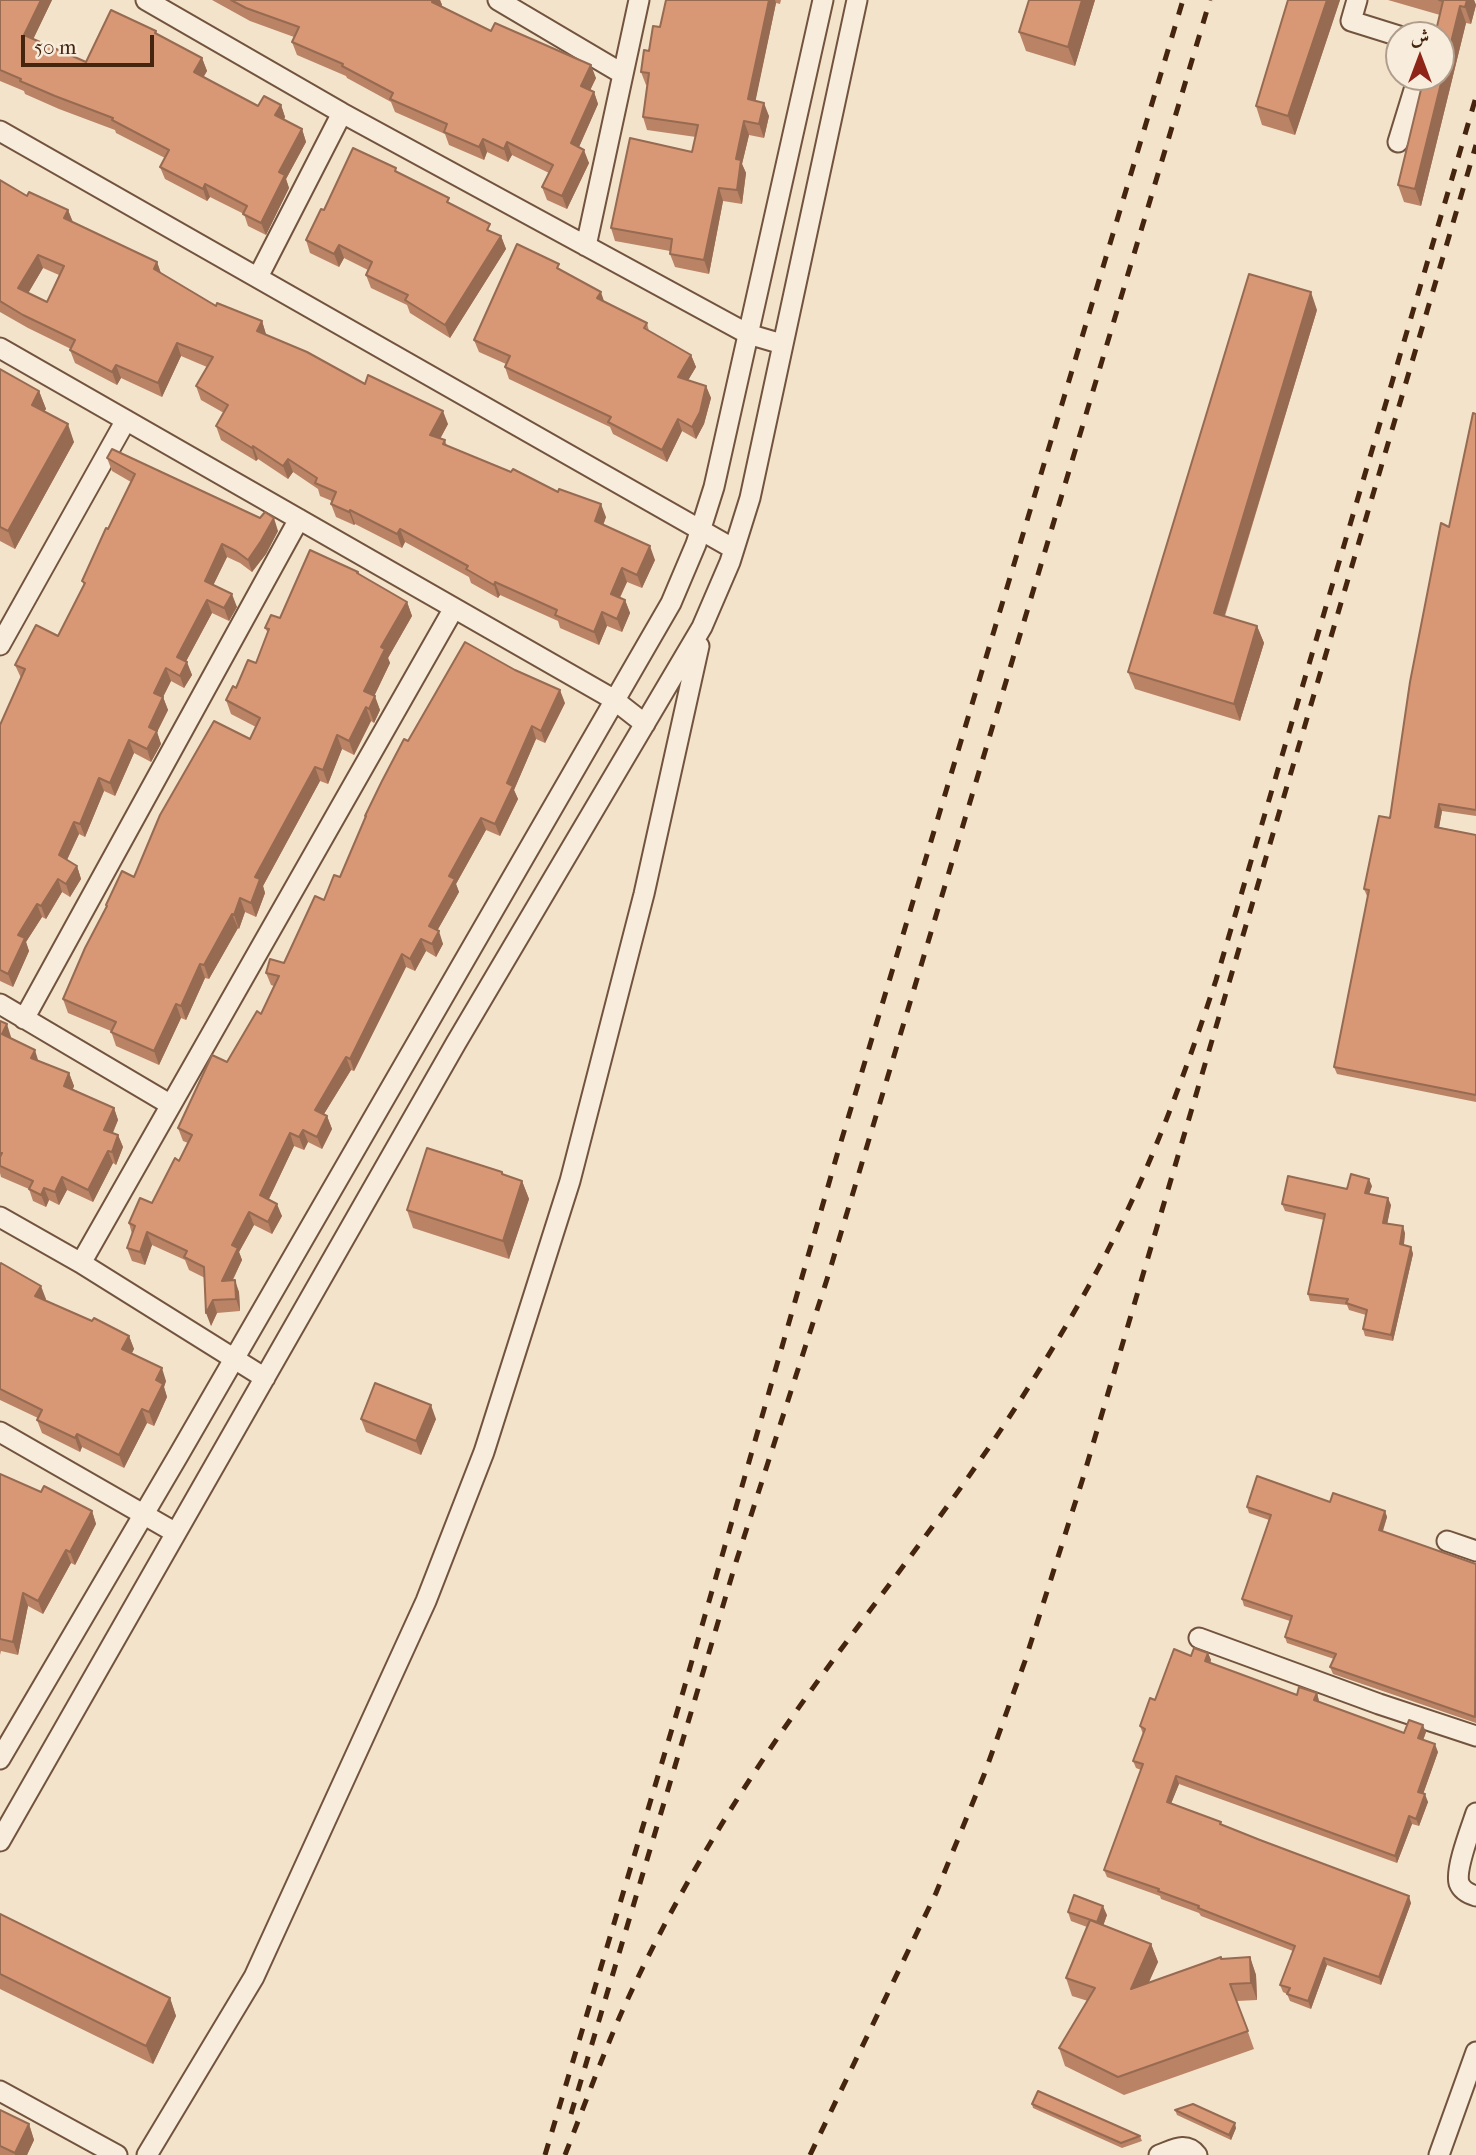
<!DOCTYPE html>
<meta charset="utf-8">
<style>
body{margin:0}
#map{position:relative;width:1476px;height:2155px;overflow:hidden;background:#f4e3cb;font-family:"IM FELL French Canon",Amiri,serif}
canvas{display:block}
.north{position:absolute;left:1385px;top:21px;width:70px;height:70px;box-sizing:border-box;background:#f8eddd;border:2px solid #b19d8b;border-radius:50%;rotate:0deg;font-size:19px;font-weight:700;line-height:28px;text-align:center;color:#46250f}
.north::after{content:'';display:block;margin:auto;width:24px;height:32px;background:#8f2418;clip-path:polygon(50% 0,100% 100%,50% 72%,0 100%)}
.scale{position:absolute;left:21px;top:35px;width:133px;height:32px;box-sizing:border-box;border:4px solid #46250f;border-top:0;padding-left:9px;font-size:21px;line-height:24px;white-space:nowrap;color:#46250f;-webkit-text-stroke:5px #f8eddd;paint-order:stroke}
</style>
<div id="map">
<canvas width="1476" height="2155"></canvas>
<div class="north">ش</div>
<div class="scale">50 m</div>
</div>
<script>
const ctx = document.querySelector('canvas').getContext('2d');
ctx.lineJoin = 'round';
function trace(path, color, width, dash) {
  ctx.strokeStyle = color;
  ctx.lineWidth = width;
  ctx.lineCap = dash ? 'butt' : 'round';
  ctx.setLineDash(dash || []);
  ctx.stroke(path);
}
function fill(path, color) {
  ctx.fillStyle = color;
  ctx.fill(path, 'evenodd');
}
const minor = new Path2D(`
 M146,0L342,113L748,334L782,344
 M498,0L623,74
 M1357,0L1351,21L1399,36
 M0,131L734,549
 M1398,142L1418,77
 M586,246L639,0
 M258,277L342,113
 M0,348L613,699L645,724
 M0,645L126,420
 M0,1004L171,1105
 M24,1019L299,519
 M0,1217L81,1263L265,1378
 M81,1263L454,608
 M0,1432L176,1533
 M1447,1541L1476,1551
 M1199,1638L1379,1704L1476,1736
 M0,1759L178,1456L671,603L696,544L714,487L823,0
 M1476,1813C1471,1828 1455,1869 1459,1883C1462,1891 1469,1894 1476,1896
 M0,1841L456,1043L702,627L730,562L750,498L857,0
 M0,2091L117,2155
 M147,2155L254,1977L426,1601L484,1452L570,1181L644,894L699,646
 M1159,2155C1173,2150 1186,2141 1197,2155
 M1439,2155L1476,2052`);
trace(minor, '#72543e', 23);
trace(minor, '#f8eddd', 19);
trace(new Path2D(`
 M571,2114L736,1562L829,1273L1210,0
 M545,2155L683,1692L837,1155L1183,0
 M565,2155C583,2109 600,2062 620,2016C655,1938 697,1862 743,1790C833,1649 945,1522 1033,1380C1063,1332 1092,1283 1117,1232C1157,1151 1188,1065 1216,980L1476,97
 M810,2155L936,1893L984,1775L1025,1661L1083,1478L1476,145`), '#46250f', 5, [12, 12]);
fill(new Path2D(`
 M0,0H52L33,39L86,62L156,31L157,34L202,58L207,71L203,77L258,106L281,105L285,117L284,120L302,129L306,142L286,179L289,188L266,235L248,226L244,214L210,197L207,201L165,179L160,167L165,158L116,133L115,130L59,109L25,94L24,91L0,81Z
 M212,0H440L442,5L441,6L491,31L596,78L590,90L594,92L598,104L579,147L589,163L567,209L547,200L542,187L549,173L512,155L508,162L487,152L484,160L449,145L445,134L395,112L391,102L347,78L346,76L297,55L292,42L294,37L250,21Z
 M666,0H781L780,4L776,3L755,101L769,116L764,138L749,135L742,164L746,173L742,204L723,201L709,274L675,267L670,254V251L615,241L611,228L692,152L696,137L647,130L643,117L647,85H646L641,72L660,27Z
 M1095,0L1075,66L1026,51L1019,32Z
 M1288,0H1340L1295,135L1262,125L1256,106Z
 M1388,0H1474L1476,5L1471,24L1466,23L1421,206L1404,202L1398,185L1440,15Z
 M398,173L451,204L492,232L501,236L506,249L450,338L410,313L407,305L371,288L366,275L368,270L344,258L339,267L310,253L306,240L324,210Z
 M0,180L27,196L68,210L73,222L157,262L161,274L216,306L262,321L266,335L365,384L448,424L440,439L445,440L447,446L606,517L603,525L655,560L642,588L627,582L620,598L625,600L630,613L622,632L607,626L599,645L560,628L558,621L500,595L498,598L471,583L469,577L405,542L402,548L355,524L354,525L336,517L331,504L332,501L320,496L318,489L293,472L288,479L258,459L256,461L221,440L216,426L224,413L201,400L196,386L207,367L181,356L162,397L121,378L117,385L75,363L70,350L71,349L28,328L0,312ZM43,268L59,275L47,302L28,293Z
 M561,270L604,301L647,323L649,331L691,355L696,367L688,380L706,386L711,398L704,424L696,439L682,431L667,462L613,434L610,427L509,379L505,367L506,364L479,352L474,340Z
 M1317,310L1225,616L1257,626L1264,643L1240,721L1135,689L1128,672Z
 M0,369L39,391L46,409L44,411L74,442L15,549L0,541Z
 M1476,414V816L1442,811L1439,827L1476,835V1102L1337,1074L1334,1067L1368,896H1367L1364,889L1390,818L1449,527Z
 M107,458L278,531L266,554L252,572L240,563L227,557L213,585L237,607L229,621L212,613L186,661L192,675L184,688L171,681L163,697L168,710L157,732L161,744L151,762L134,753L115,796L104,791L85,837L79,834L67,860L77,866L81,879L70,897L62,892L46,919L42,917L26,942L29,951L13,987L0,981V725L21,678L15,665L58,636L84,585L82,581L131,482L112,471Z
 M358,572L359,575L407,602L412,616L388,658L390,663L374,696L380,710L374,723L371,721L354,755L342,749L328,784L320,781L263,886L265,893L256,917L245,912L239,929L238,928L209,979L205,978L186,1020L181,1018L159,1065L116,1046L111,1031L68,1013L63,999L107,907L106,905L134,877L250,739L256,727L231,714L226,700L256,663L268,633L265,628Z
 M565,703L545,743L536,739L514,790L518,799L500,836L486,830L456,884L459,892L437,931L443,944L436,957L426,951L415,971L406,967L354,1071L351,1070L324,1114L327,1116L332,1129L322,1149L308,1142L304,1150L294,1146L269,1199L282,1216L272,1234L254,1225L239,1252L242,1260L233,1280L239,1292L240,1311L217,1313L211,1326L205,1278L189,1270L185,1260L152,1245L145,1265L132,1261L127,1248L132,1234L129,1223L152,1203L179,1161L188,1143L183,1141L178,1128L261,1014L274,986L271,985L266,973L284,963L324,900L340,877L366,818L365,816L408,741Z
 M0,1021L11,1037V1038L39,1062L69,1073L74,1086L73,1089L114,1108L118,1120L113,1133L118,1135L123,1147L116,1165L113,1163L93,1202L67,1190L59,1205L49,1200L46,1207L33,1201L29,1189L1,1177L0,1173Z
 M502,1172L504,1175L522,1181L529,1199L509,1259L413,1228L407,1210Z
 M1372,1186L1369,1194L1391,1205L1387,1224L1405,1233L1404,1245L1411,1247L1413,1254L1393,1341L1365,1336L1363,1329L1366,1315L1349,1310L1347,1305L1310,1301L1308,1294L1324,1220L1285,1211L1282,1204L1347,1189Z
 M0,1265L46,1299L45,1300L92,1321L129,1336L134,1349L131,1354L166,1381L164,1387L167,1397L154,1426L147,1423L124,1468L82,1447L80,1452L42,1433L37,1420L38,1418L0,1400Z
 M361,1419H436L421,1455L366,1432Z
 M0,1474L41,1492L92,1511L96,1524L75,1565L71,1563L43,1614L28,1606L18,1655L1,1651L0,1655Z
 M1330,1502L1385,1511L1387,1517L1383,1531L1476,1564V1723L1333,1674L1330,1667L1334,1659L1287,1643L1285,1637L1290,1621L1244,1606L1242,1599L1269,1520L1249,1513L1247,1507Z
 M1208,1653L1211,1660L1210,1663L1297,1695L1317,1693L1319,1702L1404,1733L1426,1732L1423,1740L1438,1752L1423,1794L1428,1802L1419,1826L1412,1824L1397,1863L1179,1784L1171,1803L1411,1903L1381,1985L1327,1965L1311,2009L1290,2001L1287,1994L1283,1992L1280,1985L1293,1951L1201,1916L1199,1913L1161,1899L1160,1896L1107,1877L1104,1870L1141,1770L1136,1768L1133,1761L1143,1734L1140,1726L1191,1656Z
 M1068,1912L1107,1915L1103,1925L1151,1944L1158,1962L1148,1983L1221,1959L1250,1957L1256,1975L1257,2000L1237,2001L1254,2049L1124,2095L1065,2066L1059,2048L1088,2001L1072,1996L1066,1978L1087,1927L1071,1921Z
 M0,1914L170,1998L176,2016L153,2064L0,1989Z
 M1032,2104L1140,2136L1142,2141L1122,2148L1033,2108Z
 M0,2110L29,2124L34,2140L27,2155H0Z
 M1175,2110L1236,2128L1231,2140L1177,2115Z`), '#ba8365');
fill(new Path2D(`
 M41,0H52L29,48L24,35Z
 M433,0H440L442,5L437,15L432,2Z
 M769,0H775L776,3L753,113L748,99Z
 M1082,0H1095L1075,66L1068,47Z
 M1327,0H1340L1295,135L1288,116Z
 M1467,0H1474L1476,5L1471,24L1465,7Z
 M1460,6L1466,23L1421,206L1415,189Z
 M202,58L207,71L199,85L194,72Z
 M591,65L596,78L586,99L581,86Z
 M594,92L598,104L575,156L571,143Z
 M764,103L769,116L764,138L759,124Z
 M281,105L285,117L279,128L275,115Z
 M744,121L749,135L742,164L746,173L742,204L737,190L736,159Z
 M302,129L306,142L286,179L289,188L266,235L261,223L279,172Z
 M483,139L487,152L484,160L479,147Z
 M507,142L512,155L508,162L504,149Z
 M584,150L589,163L567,209L562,196Z
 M205,184L210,197L207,201L203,189Z
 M719,188L723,201L709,274L704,260Z
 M68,210L73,223L64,218Z
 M501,236L506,249L450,338L445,325Z
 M339,245L344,258L339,267L334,254Z
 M38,255L43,268L23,302L18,288Z
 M157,262L162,276L154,269Z
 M601,292L605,304L597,298Z
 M1311,292L1317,310L1220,630L1214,613Z
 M262,321L266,334L262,345L257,331Z
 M177,343L181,356L162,397L158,383Z
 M691,355L696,367L683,389L678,377Z
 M116,365L121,378L117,385L112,372Z
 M706,386L711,398L704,424L696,439L692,427Z
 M39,391L46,409L38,422L32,405Z
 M443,411L448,424L435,448L430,435Z
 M678,419L682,431L667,462L662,450Z
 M68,424L74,442L15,549L8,531Z
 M253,446L258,459L256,461L252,448Z
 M288,459L293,472L288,479L283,466Z
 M601,504L606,517L600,534L595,521Z
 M350,510L355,524L354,525L349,512Z
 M274,518L278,531L266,554L252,572L248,560Z
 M400,529L405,542L402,548L397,534Z
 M222,544L227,557L209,594L205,581Z
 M650,546L655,560L642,588L637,575Z
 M622,568L627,582L615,607L611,594Z
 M495,582L500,595L498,598L494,585Z
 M232,594L237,607L229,621L224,608Z
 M207,600L212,613L182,669L177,657Z
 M625,600L630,613L622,632L617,619Z
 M407,602L412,616L388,658L390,663L370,705L364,691L381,647Z
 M602,612L607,626L599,645L594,632Z
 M1257,626L1264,643L1240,721L1234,704Z
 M187,662L192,675L184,688L180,676Z
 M166,668L171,681L159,705L154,693Z
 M560,690L565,703L545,743L541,731Z
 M375,696L380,710L374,723L369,709Z
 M163,697L168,710L157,732L161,744L151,762L147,749L149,727Z
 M366,707L371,721L354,755L349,741Z
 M532,726L536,739L514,790L518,799L500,836L495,824L507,783Z
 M337,735L342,749L328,784L323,770Z
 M129,740L134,753L115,796L110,783Z
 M315,767L320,781L263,886L265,893L256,917L251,903L255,877Z
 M99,778L104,791L85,837L80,824Z
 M1439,804L1442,811L1438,833L1435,827Z
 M481,818L486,830L456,884L459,892L433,938L429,926L449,876Z
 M74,822L79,834L63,868L59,855Z
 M77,866L81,879L70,897L66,884Z
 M58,879L62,892L46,919L41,906Z
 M240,898L245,912L239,929L234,915Z
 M37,904L42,917L26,942L29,951L13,987L8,974L18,935Z
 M232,914L238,928L209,979L204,965Z
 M439,931L443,944L436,957L432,944Z
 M421,939L426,951L415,971L410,959Z
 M402,954L406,967L354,1071L350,1059Z
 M200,964L205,978L186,1020L181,1006Z
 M176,1004L181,1018L159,1065L154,1051Z
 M7,1024L11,1037L7,1046L2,1034Z
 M35,1050L39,1063L31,1058Z
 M346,1057L351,1070L319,1122L315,1110Z
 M69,1073L74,1086L69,1098L64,1086Z
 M114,1108L118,1120L108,1143L104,1130Z
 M327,1116L332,1129L322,1149L317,1137Z
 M303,1130L308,1142L304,1150L299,1137Z
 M290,1133L294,1146L265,1207L260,1195Z
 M118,1135L123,1147L116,1165L112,1152Z
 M108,1151L113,1163L93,1202L88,1190Z
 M62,1177L67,1190L59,1205L55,1192Z
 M1369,1179L1372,1186L1367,1200L1365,1193Z
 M522,1181L529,1199L509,1259L503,1241Z
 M44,1188L49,1200L46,1207L41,1195Z
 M1388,1198L1391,1205L1386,1230L1383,1223Z
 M277,1204L282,1216L272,1234L268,1222Z
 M249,1212L254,1225L239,1252L242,1260L226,1293L222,1281L232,1245Z
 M1403,1226L1405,1233L1403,1251L1400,1244Z
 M147,1232L152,1245L145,1265L140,1252Z
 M1411,1247L1413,1254L1393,1341L1391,1335Z
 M235,1280L239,1292L240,1311L236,1299Z
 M41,1286L46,1299L40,1309L35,1296Z
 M213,1300L217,1313L211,1326L206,1313Z
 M129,1336L134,1349L127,1363L122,1349Z
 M162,1368L166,1381L164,1387L167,1397L154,1426L149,1412L156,1380Z
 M431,1405L436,1419L421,1455L416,1441Z
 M142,1409L147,1423L124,1468L119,1455Z
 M77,1434L82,1447L80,1452L75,1438Z
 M92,1511L96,1524L75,1565L70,1552Z
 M1385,1511L1387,1517L1381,1536L1379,1530Z
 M66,1550L71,1563L43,1614L38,1601Z
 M23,1593L28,1606L18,1655L13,1642Z
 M1208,1653L1211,1660L1208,1669L1205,1661Z
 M1317,1693L1319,1701L1317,1708L1314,1700Z
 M1423,1725L1426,1732L1421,1746L1418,1738Z
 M1435,1744L1438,1752L1421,1800L1418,1792Z
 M1176,1776L1179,1784L1169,1809L1167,1802Z
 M1425,1794L1428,1802L1419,1826L1416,1819Z
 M1409,1816L1412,1824L1397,1863L1395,1856Z
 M1409,1896L1411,1903L1381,1985L1379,1977Z
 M1103,1906L1107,1915L1101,1932L1097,1922Z
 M1151,1944L1158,1962L1138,2007L1131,1989Z
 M1250,1957L1256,1975L1257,2000L1251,1983Z
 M1324,1958L1327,1965L1311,2009L1308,2001Z
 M170,1998L176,2016L153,2064L146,2046Z
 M1235,2123L1236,2128L1231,2140L1229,2135Z
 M29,2124L34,2140L27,2155H15V2153Z`), '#976a52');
const building = new Path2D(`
 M0,0H41L24,35L86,62L111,10L156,31L155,33L202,58L194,72L258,106L264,96L281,105L275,115L302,129L279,172L285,175L261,223L243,214L247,206L205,184L203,189L160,167L169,150L112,120L113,118L55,96L20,81L21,79L0,70Z
 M231,0H433L432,2L491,31L495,23L591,65L581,86L594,92L571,143L584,150L562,196L542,187L553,165L507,142L504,149L483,139L479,147L444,132L447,124L390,99L393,93L342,66L343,64L292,42L299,27L246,8Z
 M666,0H769L748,99L764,103L759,124L744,121L736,159L741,160L737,190L719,188L704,260L670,254L672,239L611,228L630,138L692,152L698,125L643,117L649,73L641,72L644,50L649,51L653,26L660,27Z
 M1029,0H1082L1068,47L1019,32Z
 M1288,0H1327L1288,116L1256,106Z
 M1439,0H1467L1465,7L1460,6L1415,189L1398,185L1424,77H1441V35H1435L1443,1Z
 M353,148L396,168L395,171L449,198L447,202L490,224L487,230L501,236L445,325L405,300L408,295L366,275L372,262L339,245L334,254L306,240L321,209L324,210Z
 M0,180L27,196L29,192L68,210L64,218L157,262L154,269L216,306L217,303L262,321L257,331L307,352L365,384L368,375L443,411L430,435L445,440L443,444L511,472L513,469L558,492L559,489L601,504L595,521L650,546L637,575L622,568L611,594L625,600L617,619L602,612L594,632L555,615L557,610L495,582L494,585L466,569L468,566L400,529L397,534L350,510L349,512L331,504L336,492L315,483L317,478L288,459L283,466L253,446L252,448L216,426L228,405L196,386L213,357L177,343L158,383L116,365L112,372L70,350L75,340L23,315L0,301ZM38,255L64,266L47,302L18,288Z
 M517,244L559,264L557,268L601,292L597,298L647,323L644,328L691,355L678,377L706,386L700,412L692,427L678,419L662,450L608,422L611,417L505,367L510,356L474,340Z
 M1249,274L1311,292L1214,613L1257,626L1234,704L1128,672Z
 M0,369L39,391L32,405L68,424L8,531L0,527Z
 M1473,413L1476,414V810L1439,804L1435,827L1476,835V1095L1334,1067L1369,890L1364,889L1379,816L1390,818L1410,682L1441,523L1449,527Z
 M112,449L260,518L265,512L274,518L261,541L248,560L236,551L222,544L205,581L232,594L224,608L207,600L177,657L187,662L180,676L166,668L154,693L163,697L149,727L157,731L147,749L129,740L110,783L99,778L80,824L74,822L59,855L77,866L66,884L58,879L41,906L37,904L18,935L25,938L8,974L0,970V725L25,669L15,665L36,625L58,636L85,583L82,581L106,528L108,529L135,474L107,458Z
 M310,550L358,572L357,573L407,602L381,647L385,649L364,691L375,696L369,709L366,707L349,741L337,735L323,770L315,767L255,877L260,879L251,903L240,898L234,915L232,914L204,965L200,964L181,1006L176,1004L154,1051L111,1032L116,1022L63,999L85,948L107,906L106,905L122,871L134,877L160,815L214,721L250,739L260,718L226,700L233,686L236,688L248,660L256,663L269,629L265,628L271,615L280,618Z
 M465,642L515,670L560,690L541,731L532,726L507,783L513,786L495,824L481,818L449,876L455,879L429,926L439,931L432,944L421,939L410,959L402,954L350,1059L346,1057L315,1110L327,1116L317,1137L303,1130L299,1137L290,1133L260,1195L277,1204L268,1222L249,1212L232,1245L238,1248L222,1281L235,1280L236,1299L213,1300L206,1313L204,1267L184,1257L187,1251L147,1232L140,1252L127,1248L135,1226L129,1223L140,1198L152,1203L175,1158L179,1161L192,1135L178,1128L212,1055L227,1062L257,1011L261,1014L279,976L266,973L270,959L284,963L315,896L324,900L334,875L340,877L366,816H365L382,781L404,739L408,741Z
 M0,1021L7,1024L2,1034L35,1050L31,1058L69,1073L64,1086L114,1108L104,1130L118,1135L112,1152L108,1151L88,1190L62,1177L55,1192L44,1188L41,1195L29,1189L33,1181L0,1166V1157L2,1153H0Z
 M427,1148L502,1172V1174L522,1181L503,1241L407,1210Z
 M1351,1174L1369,1179L1365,1193L1388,1198L1383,1223L1403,1226L1400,1244L1411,1247L1391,1335L1363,1329L1367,1310L1346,1303L1348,1299L1308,1294L1325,1214L1282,1204L1288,1176L1347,1189Z
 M1,1263L41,1286L35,1296L92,1321L94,1318L129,1336L122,1349L162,1368L156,1380L163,1384L149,1412L142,1409L119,1455L77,1434L75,1438L37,1420L42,1410L0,1389V1265Z
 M375,1383L431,1405L416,1441L361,1419Z
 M0,1474L41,1492L44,1486L92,1511L70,1552L66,1550L38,1601L23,1593L13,1642L0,1639Z
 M1257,1476L1330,1502L1333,1493L1385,1511L1379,1530L1476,1564L1475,1717L1330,1667L1336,1654L1285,1637L1292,1616L1242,1599L1271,1515L1247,1507Z
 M1194,1648L1208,1653L1205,1661L1297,1695L1299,1687L1317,1693L1314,1700L1404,1733L1409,1720L1423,1725L1418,1738L1435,1744L1418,1792L1425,1794L1416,1819L1409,1816L1395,1856L1176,1776L1167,1802L1221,1822L1220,1824L1260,1840L1409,1896L1379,1977L1324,1958L1308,2001L1287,1994L1290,1988L1280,1985L1295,1946L1198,1908L1199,1906L1158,1891L1159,1889L1104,1870L1143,1764L1133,1761L1145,1729L1140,1726L1150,1698L1155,1700L1174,1649L1191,1656Z
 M1074,1895L1103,1906L1097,1922L1068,1912Z
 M0,1914L170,1998L146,2046L0,1974Z
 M1090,1920L1151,1944L1131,1989L1221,1957V1959L1250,1957L1251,1983L1230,1984L1248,2031L1118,2077L1059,2048L1095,1988L1066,1978Z
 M1038,2091L1140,2136L1121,2143L1032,2104Z
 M1193,2104L1235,2123L1229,2135L1175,2110Z
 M0,2110L29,2124L15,2153L0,2146Z`);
fill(building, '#d89875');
trace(building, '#976a52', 2);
</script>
